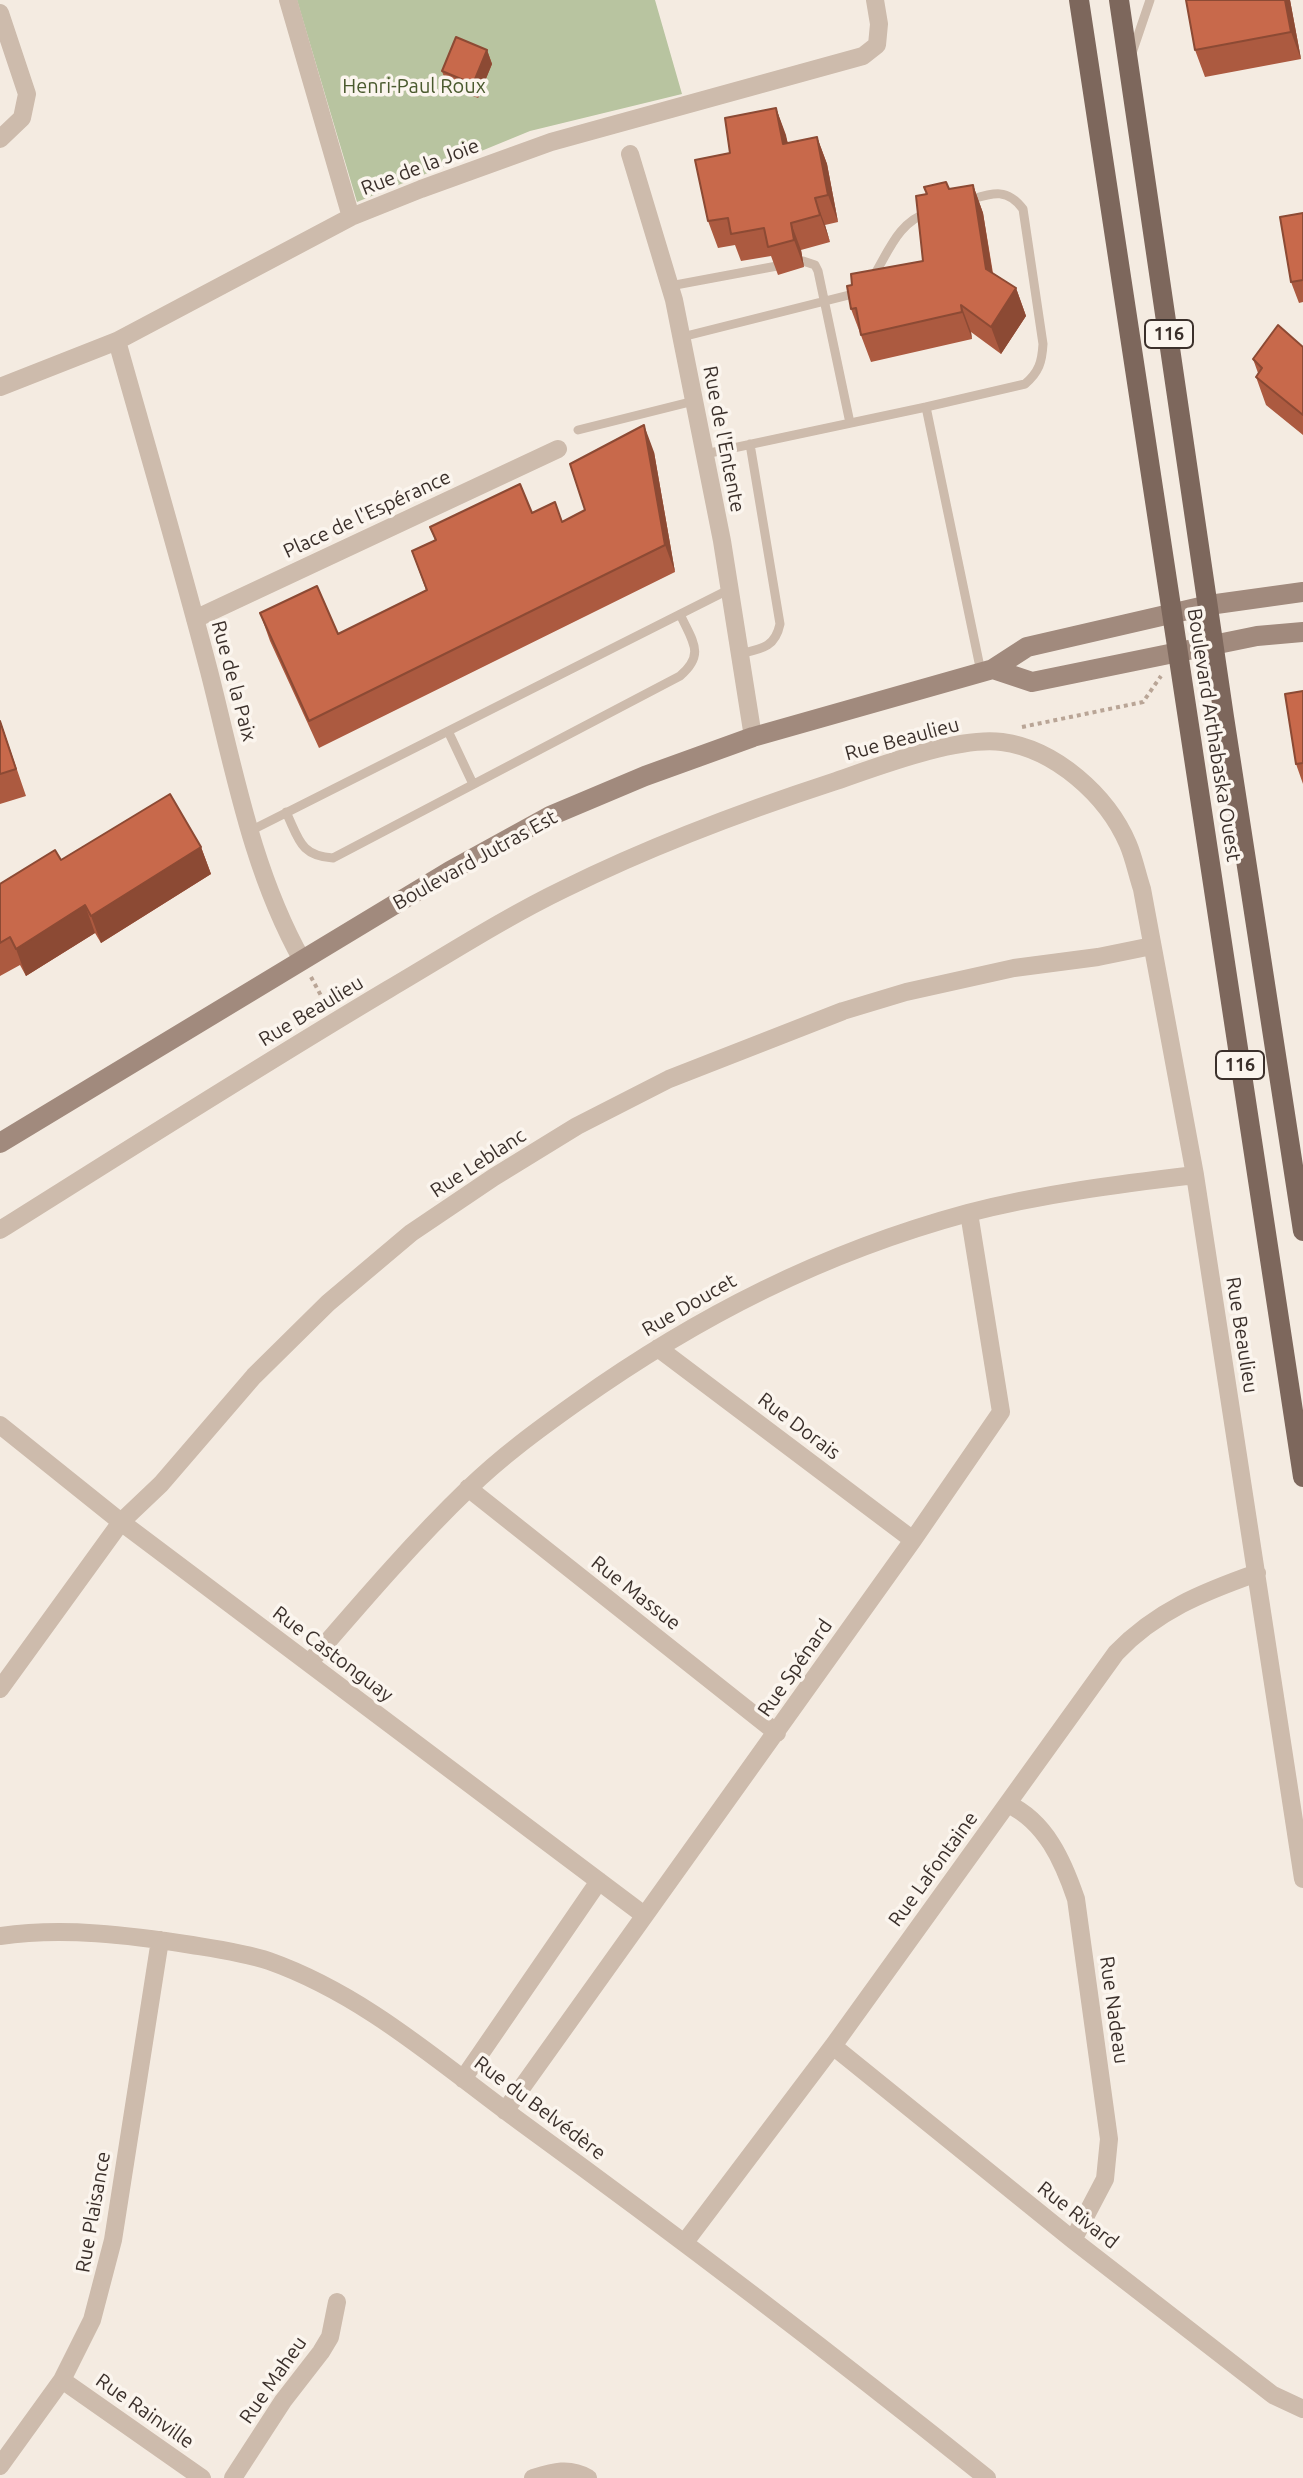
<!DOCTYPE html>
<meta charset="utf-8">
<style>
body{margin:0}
canvas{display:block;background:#f4ebe1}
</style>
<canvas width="1303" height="2478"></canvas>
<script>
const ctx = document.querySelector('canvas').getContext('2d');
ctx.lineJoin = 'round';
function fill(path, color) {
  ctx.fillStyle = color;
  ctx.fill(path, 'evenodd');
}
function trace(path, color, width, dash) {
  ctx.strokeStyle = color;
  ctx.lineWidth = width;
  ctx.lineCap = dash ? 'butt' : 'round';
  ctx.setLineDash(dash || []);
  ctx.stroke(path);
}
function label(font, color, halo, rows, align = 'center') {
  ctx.font = font + ' Ubuntu,sans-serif';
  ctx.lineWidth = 7;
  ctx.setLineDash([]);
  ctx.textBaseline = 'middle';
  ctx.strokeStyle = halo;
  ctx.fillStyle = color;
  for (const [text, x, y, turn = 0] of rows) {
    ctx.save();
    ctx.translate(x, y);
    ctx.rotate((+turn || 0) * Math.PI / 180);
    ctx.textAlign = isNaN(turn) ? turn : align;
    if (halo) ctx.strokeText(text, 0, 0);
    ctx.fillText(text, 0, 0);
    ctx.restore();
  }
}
fill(new Path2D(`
 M297,0H655L682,94L530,131L357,202Z`), '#b8c4a0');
trace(new Path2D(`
 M1022,727L1143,702L1161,676
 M311,977L326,1005`), '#b9a596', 4, [4, 4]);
trace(new Path2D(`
 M1131,56L1150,0
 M803,261L815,265L818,271L850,423
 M873,277C889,251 898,222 929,212
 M670,286L777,266
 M682,337L857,293
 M926,407L1025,384C1039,372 1042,362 1043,344L1023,209C1006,186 990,194 966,201
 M578,430L694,401
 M705,454L926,407L981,672
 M739,654C761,649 775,648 780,624L750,444
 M448,731L473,784
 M286,812C299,839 300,856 333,858L680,676C706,654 692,641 680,614
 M250,831L730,589`), '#cdbbac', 9);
trace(new Path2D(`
 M288,0L351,217
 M0,13L27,94L22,118L0,139
 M630,154L674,300L722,541L753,737
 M117,341C148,451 180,560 209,671C234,769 252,871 302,960
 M0,387L117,341L351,217L421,189L551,142L863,56L877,45L879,24L875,0
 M195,619L558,449
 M0,1230C129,1149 258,1067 389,989C447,955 504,918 564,889C651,846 741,812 833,782C877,767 957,736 1002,742C1055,749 1107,795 1128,844C1134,858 1137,874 1142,889L1195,1175L1303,1879
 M658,1348L913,1540
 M0,1425L121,1522L644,1915
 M468,1488L777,1733
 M309,1663C360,1604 412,1543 468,1489C502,1456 539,1429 577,1402C698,1316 824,1252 968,1213C1041,1194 1119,1184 1195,1175
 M0,1689L121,1522L161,1484L254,1376L328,1303L411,1233L494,1177L577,1126L669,1079L843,1011L906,992L1014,968L1098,957L1152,946
 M1008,1804C1046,1822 1063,1861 1076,1899L1109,2139L1105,2179L1073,2240
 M0,1936C63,1927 130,1935 192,1945C217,1949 245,1953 269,1961C365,1995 441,2064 522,2123C680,2238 835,2356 987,2478
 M833,2046L1073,2240L1273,2395L1303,2409
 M463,2079L599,1881
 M505,2111L913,1540L1001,1412L969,1213
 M685,2242L833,2046L1116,1653C1156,1611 1203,1592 1257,1573
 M62,2380L202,2478
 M0,2466L62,2380L92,2320L113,2240L160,1940
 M233,2478L283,2401L321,2352L330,2337L337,2302
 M533,2478C553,2472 569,2467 588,2478`), '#cdbbac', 18);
trace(new Path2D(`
 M993,669L1032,682L1257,636L1303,632
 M0,1143L450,871L550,816L645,776L753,737L993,669L1027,647L1209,605L1303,592`), '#a18a7d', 20);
trace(new Path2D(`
 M1079,0L1303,1477
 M1119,0L1224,717L1303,1231`), '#7d675c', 20);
fill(new Path2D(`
 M1186,0H1290L1301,59L1205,77L1195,50Z
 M487,50L492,64L478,98L447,86L442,71Z
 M776,108L788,143L817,137L827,164L838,222L825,225L830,242L801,250L804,267L778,275L771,256L741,261L735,245L718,248L708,221L730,153Z
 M973,185L983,213L993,273L1016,288L1026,316L1001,354L971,332L972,339L871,362L851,309L852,285L923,261L949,189Z
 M1303,213V302L1299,303L1291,282Z
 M1303,347V435L1266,405L1256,377L1258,373L1253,359Z
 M654,452L675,572L319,748L270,641L260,613L338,634L426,590L412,551L435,540L430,527L532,513L562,522L585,510Z
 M1303,691V784L1296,764Z
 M0,720L26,796L0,804Z
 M201,847L211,874L101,943L95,933L26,976L20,965L0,976V884L61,860Z`), '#ac5a40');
fill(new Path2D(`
 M1285,0H1290L1301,59L1291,32Z
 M487,50L492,64L478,98L473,84Z
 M776,108L786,135L793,171L783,144Z
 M817,137L827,164L838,222L828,195Z
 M973,185L983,213L996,296L986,269Z
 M815,198L825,225L830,242L820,215Z
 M791,223L801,250L804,267L794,240Z
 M1016,288L1026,316L1001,354L991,327Z
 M961,305L971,332L972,339L962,312Z
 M644,425L654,452L675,572L665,545Z
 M201,847L211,874L101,943L91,916Z
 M85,905L95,933L26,976L16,949Z`), '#8c4a34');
const building = new Path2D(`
 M1186,0H1285L1291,32L1195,50Z
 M456,37L487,50L473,84L442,71Z
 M776,108L783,144L817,137L828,195L815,198L820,215L791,223L794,240L768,247L764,228L731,234L728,218L708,221L695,160L730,153L725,118Z
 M946,182L949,189L973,185L986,269L1016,288L991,327L961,305L962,312L861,335L856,308L851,309L847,286L852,285L851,274L923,261L916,196L927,194L924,187Z
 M1303,213V280L1291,282L1280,217Z
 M1278,325L1303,347V415L1256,377L1262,368L1253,359Z
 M644,425L665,545L309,721L260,613L317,586L338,634L427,590L412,551L436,540L430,527L520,484L532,513L555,502L562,522L585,510L570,464Z
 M1303,691V763L1296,764L1285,694Z
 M0,721L16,769L0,774Z
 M170,794L201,847L91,916L85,905L16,949L10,937L0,943V884L55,850L61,860Z`);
fill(building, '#c8694b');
trace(building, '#8c4a34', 2);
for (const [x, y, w] of [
 [1169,334,48],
 [1240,1065,48]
]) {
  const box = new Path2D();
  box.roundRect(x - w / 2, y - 14, w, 28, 6);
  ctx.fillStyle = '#fbf5ee';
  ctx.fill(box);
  trace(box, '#3b302b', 2);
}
label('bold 18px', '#3b302b', null, [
 ["116",1169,334],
 ["116",1240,1065]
]);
label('20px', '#4a5a2e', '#fbf5ee', [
 ["Henri-Paul Roux",414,86]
]);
label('20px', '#3b302b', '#fbf5ee', [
 ["Rue de la Joie",420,167,-21],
 ["Rue de l'Entente",724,439,79],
 ["Place de l'Espérance",367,514,-25],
 ["Rue de la Paix",234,681,75],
 ["Boulevard Arthabaska Ouest",1214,735,81],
 ["Rue Beaulieu",902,739,-15],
 ["Boulevard Jutras Est",475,860,-29],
 ["Rue Beaulieu",311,1011,-31],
 ["Rue Leblanc",478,1163,-33],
 ["Rue Doucet",689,1305,-30],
 ["Rue Beaulieu",1242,1335,81],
 ["Rue Dorais",799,1426,37],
 ["Rue Massue",636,1593,38],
 ["Rue Castonguay",333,1654,37],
 ["Rue Spénard",795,1668,-55],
 ["Rue Lafontaine",933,1869,-54],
 ["Rue Nadeau",1114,2010,82],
 ["Rue du Belvédère",540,2108,37],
 ["Rue Plaisance",93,2212,-80],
 ["Rue Rivard",1078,2215,38],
 ["Rue Maheu",273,2380,-55],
 ["Rue Rainville",145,2411,35]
]);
</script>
